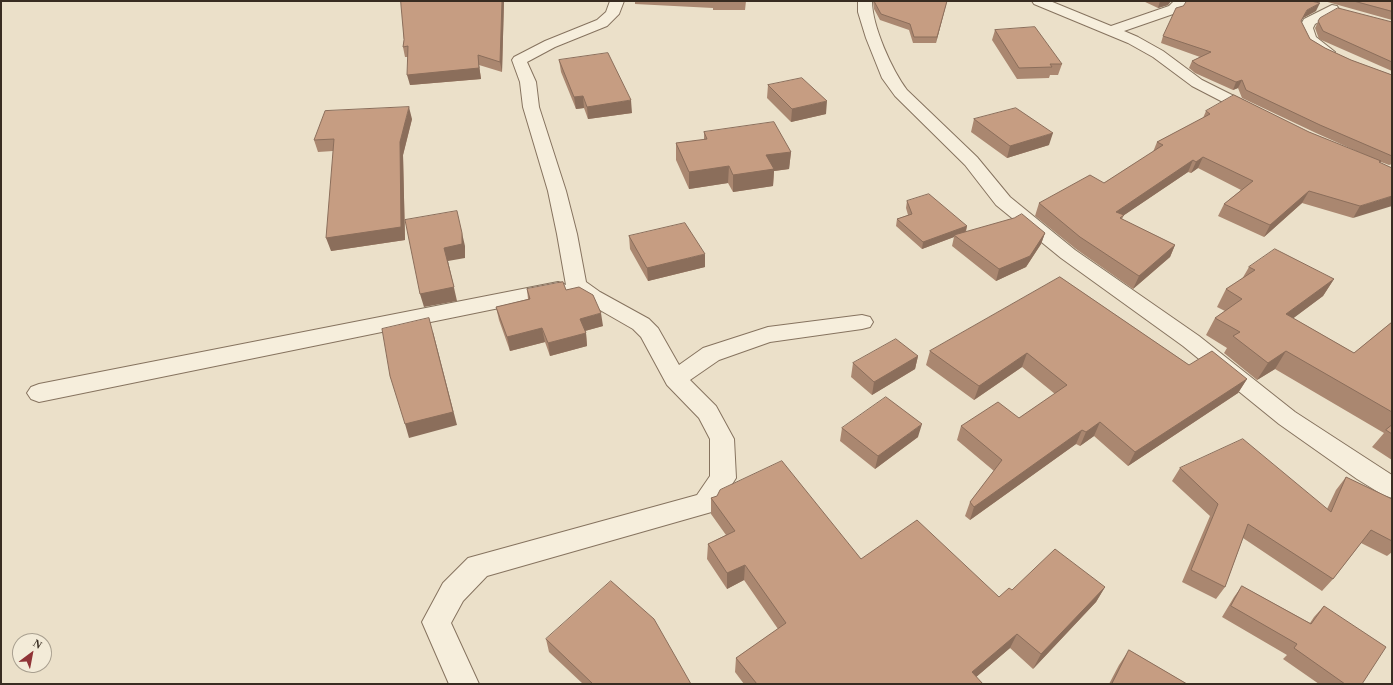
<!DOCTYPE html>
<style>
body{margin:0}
#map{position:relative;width:1393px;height:685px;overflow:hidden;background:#ebe0c9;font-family:Georgia,serif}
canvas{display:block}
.frame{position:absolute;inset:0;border:2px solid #382c21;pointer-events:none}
.north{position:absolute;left:12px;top:633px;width:40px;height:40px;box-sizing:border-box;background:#f3ebd8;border:1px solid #a89f8f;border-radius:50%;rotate:32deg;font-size:11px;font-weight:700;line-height:16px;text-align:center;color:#382c21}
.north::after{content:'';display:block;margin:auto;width:14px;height:18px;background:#903437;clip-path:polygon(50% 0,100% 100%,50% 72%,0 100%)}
</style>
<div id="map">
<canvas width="1393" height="685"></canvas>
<div class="frame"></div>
<div class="north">N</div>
</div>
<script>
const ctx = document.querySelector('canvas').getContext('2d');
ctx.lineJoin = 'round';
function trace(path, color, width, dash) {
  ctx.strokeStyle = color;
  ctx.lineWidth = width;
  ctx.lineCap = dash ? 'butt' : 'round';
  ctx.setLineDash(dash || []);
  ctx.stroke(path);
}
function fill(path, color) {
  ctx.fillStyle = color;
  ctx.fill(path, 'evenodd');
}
const street = new Path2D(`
 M610,1H624L619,14L607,26L555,47L527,62L536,82L539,107L566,191L577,234L586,282L600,292L649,319L658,328L679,365L703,348L768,327L862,315L870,317L873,322L870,327L862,329L770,342L719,360L690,380L716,406L734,439L736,478L715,511L487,576L463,601L451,623L479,684H449L422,622L443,583L468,558L697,495L710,476V439L699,418L667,385L641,337L633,329L586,302L568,289L565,294L558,296L39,402L31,399L27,393L31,387L39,384L558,282L566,285L557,234L548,191L523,107L520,82L512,60L514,57L545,41L597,20L606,12Z
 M858,1H872C872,26 892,70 907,90L977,157L1010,197L1075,250L1199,336L1295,412L1392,475V498L1383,495L1357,479L1279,424L1183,346L1061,258L996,205L965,165L895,96L882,78L866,38L858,12Z
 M1032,1H1050L1111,26L1169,6L1173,2L1172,1H1186L1187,3L1179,12L1124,31L1138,37L1163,51L1202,80L1260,109L1262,112L1260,115L1254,117L1248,115L1192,86L1153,57L1128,43L1034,4Z
 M1332,5L1337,6L1339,9L1337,12L1315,24L1313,28L1316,37L1335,52L1333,55C1318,59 1302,42 1299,28L1304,19Z`);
trace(street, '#86735f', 2);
fill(street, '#f6eedc');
fill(new Path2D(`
 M401,1H504L502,72L479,65L481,79L410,85L408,57H405L403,47L404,40Z
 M635,1H746L745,10H713V8L635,4Z
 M873,1H947L936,43H913L909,30L880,20L874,9Z
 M1143,1H1171L1168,5L1158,8Z
 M1324,1H1392V20Z
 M1316,11L1303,18L1301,21L1310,39L1325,48L1351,60L1392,75V164L1389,165L1381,162L1380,163L1392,168L1353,218L1302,203L1264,237L1218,216L1224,204L1241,190L1198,168L1191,173L1188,172L1124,215L1122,219L1175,245L1170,257L1133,289L1076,249L1035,216L1039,203L1104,183L1153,152L1157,142L1203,118L1206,111L1309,132L1374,159L1316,133L1242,98L1238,88L1233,90L1195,73L1189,68L1192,61L1200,57L1161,43L1163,36Z
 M1320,18L1392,22V71L1319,39L1315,28Z
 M995,30L1062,64L1058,75H1050L1049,78L1017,79L992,40Z
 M559,60L632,113L588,119L584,108L576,109L561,72Z
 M768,85L826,114L791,122L767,98Z
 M412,119L403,155L405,240L331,251L333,151L318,152L314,140Z
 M974,119L1049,145L1007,158L971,132Z
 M704,132L791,152L789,169L774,171L773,186L733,192L728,183L689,189L676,160V143L704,140Z
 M907,201L967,226L966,232L1045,233L1041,244L1026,267L996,281L952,246L954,237L922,249L896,226L897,219L908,215L906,208Z
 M629,236L705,267L648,281L630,249Z
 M1249,267L1334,279L1323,296L1293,318L1354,353L1392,322V460L1372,447L1384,433L1275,369L1257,380L1224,353L1227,348L1206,335L1215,318L1225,311L1217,307L1226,289L1242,279Z
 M1060,277L1189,365L1247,379L1238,393L1128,466L1094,436L1080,446L1076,444L970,520L965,516L970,502L994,471L957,440L961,426L1019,418L1055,394L1022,367L974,400L926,365L930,351Z
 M527,289L566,290L603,326L585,331L586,333L587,346L550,356L545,342L510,351L499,320L496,307L528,299Z
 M918,356L915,369L872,395L851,377L853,363Z
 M842,428L918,437L875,469L840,441Z
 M1180,468L1327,509L1336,490L1346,477L1392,499V552L1387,556L1361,543L1333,579L1322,591L1243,538L1225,587L1216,599L1182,582L1210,516L1172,481Z
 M711,498L861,559L999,597L1012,590L1105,587L1096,602L1033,669L1010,648L976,677L983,684H744L735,672L736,658L778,629L744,580L727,589L707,559L708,544L726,535L711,514Z
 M1242,586L1310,623L1314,617L1324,606L1362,684H1319L1283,659L1287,655L1222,617L1234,597Z
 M546,639L691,684H583L549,652Z
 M1129,650L1187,684H1109L1119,665Z`), '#aa8770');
fill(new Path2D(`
 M502,1H504L502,72L500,62Z
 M947,1L936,43L937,37Z
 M1160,1H1171L1168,5L1158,8Z
 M1320,3L1316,11L1303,18L1298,28L1307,10Z
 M478,55L479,65L481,79L410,85L407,75Z
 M1242,80L1238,88L1233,90L1236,82Z
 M583,96L584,108L576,109L574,97Z
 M631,100L632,113L588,119L587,107Z
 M827,101L826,114L791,122L792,109Z
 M409,107L412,119L403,155L405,240L331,251L326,238L400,142Z
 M1053,133L1049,145L1007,158L1010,146Z
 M791,152L789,169L774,171L773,186L733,192V175L766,155Z
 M1203,157L1198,168L1191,173L1196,162Z
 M1193,160L1188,172L1111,224L1116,212Z
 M729,166L728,183L689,189V172Z
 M1309,191L1302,203L1264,237L1270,225Z
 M1392,196V206L1353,218L1360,206Z
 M967,226L965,233L954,235V237L922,249L923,242Z
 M462,233L465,246V258L448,261L457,301L424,307L420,294L444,248Z
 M1045,233L1041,244L1026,267L996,281L999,269Z
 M1175,245L1170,257L1133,289L1139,276Z
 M705,254V267L648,281L647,268Z
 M1334,279L1323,296L1275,332L1286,314Z
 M601,313L603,326L581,332L580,319Z
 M542,328L545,342L510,351L507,337Z
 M433,332L457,425L409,438L405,424Z
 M586,333L587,346L550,356L548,343Z
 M1286,351L1275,369L1257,380L1268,363Z
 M1027,353L1022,367L974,400L979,386Z
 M918,356L915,369L872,395L874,382Z
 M1247,379L1238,393L1128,466L1135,452Z
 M1100,422L1094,436L1080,446L1086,432Z
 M922,424L918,437L875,469L878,456Z
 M1082,430L1076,444L970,520L974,507Z
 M745,565L744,580L727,589V573Z
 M1105,587L1096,602L1033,669L1041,654Z
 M1017,634L1010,648L968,684L972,672Z`), '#8b6e5b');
const building = new Path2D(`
 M401,1H502L500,62L478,55L479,68L407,75L408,46L403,47L404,40Z
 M875,1H947L937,37H914L910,24L881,14L875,3Z
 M1187,1H1311L1320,3L1307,10L1301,21L1310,39L1325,48L1351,60L1392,75V156L1320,125L1246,90L1242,80L1236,82L1198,65L1192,61L1211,52L1163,36L1176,8L1183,6Z
 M1354,1H1392V11Z
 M1338,8L1392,22V62L1323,31L1318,21L1320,18Z
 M1035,27L1062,64H1050L1052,67L1019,68L995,30Z
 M608,53L631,100L587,107L583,96L574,97L559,60Z
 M802,78L827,101L792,109L768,85Z
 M1234,95L1309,132L1381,161L1379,162L1392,168V196L1360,206L1309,191L1270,225L1224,204L1253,181L1203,157L1196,162L1193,160L1116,212L1124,215L1120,218L1175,245L1139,276L1080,237L1039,203L1090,175L1104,183L1163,145L1157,142L1210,114L1206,111Z
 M409,107L400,142L401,227L326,238L334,139L314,140L325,111Z
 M1016,108L1053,133L1010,146L974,119Z
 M774,122L791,152L766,155L774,169L733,175L729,166L689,172L676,143L707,139L704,132Z
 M929,194L967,226L923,242L897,219L912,214L907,201Z
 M457,211L462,233V244L444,248L454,287L420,294L405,220Z
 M1022,214L1045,233L1030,256L999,269L954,235L1014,218Z
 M685,223L705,254L647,268L629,236Z
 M1275,249L1334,279L1286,314L1354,353L1392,322V412L1286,351L1268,363L1233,336L1240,332L1215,318L1242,299L1226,289L1255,270L1249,267Z
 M1060,277L1189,365L1212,351L1247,379L1135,452L1100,422L1086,432L1082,430L974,507L970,502L1002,460L961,426L998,402L1019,418L1067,385L1027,353L979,386L930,351Z
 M563,282L566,290L579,287L593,295L601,313L580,319L586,333L548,343L542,328L507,337L496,307L530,299L527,289Z
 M429,318L453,412L405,424L390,376L382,329Z
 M896,339L918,356L874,382L853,363Z
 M886,397L922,424L878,456L842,428Z
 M1392,425V434L1386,430Z
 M1243,439L1331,512L1346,477L1392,499V541L1371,530L1333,579L1248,524L1225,587L1191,570L1218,504L1180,468Z
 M782,461L861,559L917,520L999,597L1009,588L1012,590L1055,549L1105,587L1041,654L1017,634L972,672L983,684H757L736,658L786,623L745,565L727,573L708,544L735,531L711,498L717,496L720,490Z
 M611,581L654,619L691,684H593L546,639Z
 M1242,586L1311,624L1324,606L1386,647L1362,684H1345L1294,648L1297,644L1231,606Z
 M1129,650L1187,684H1112Z`);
fill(building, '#c69d82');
trace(building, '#8b6e5b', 1);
</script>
